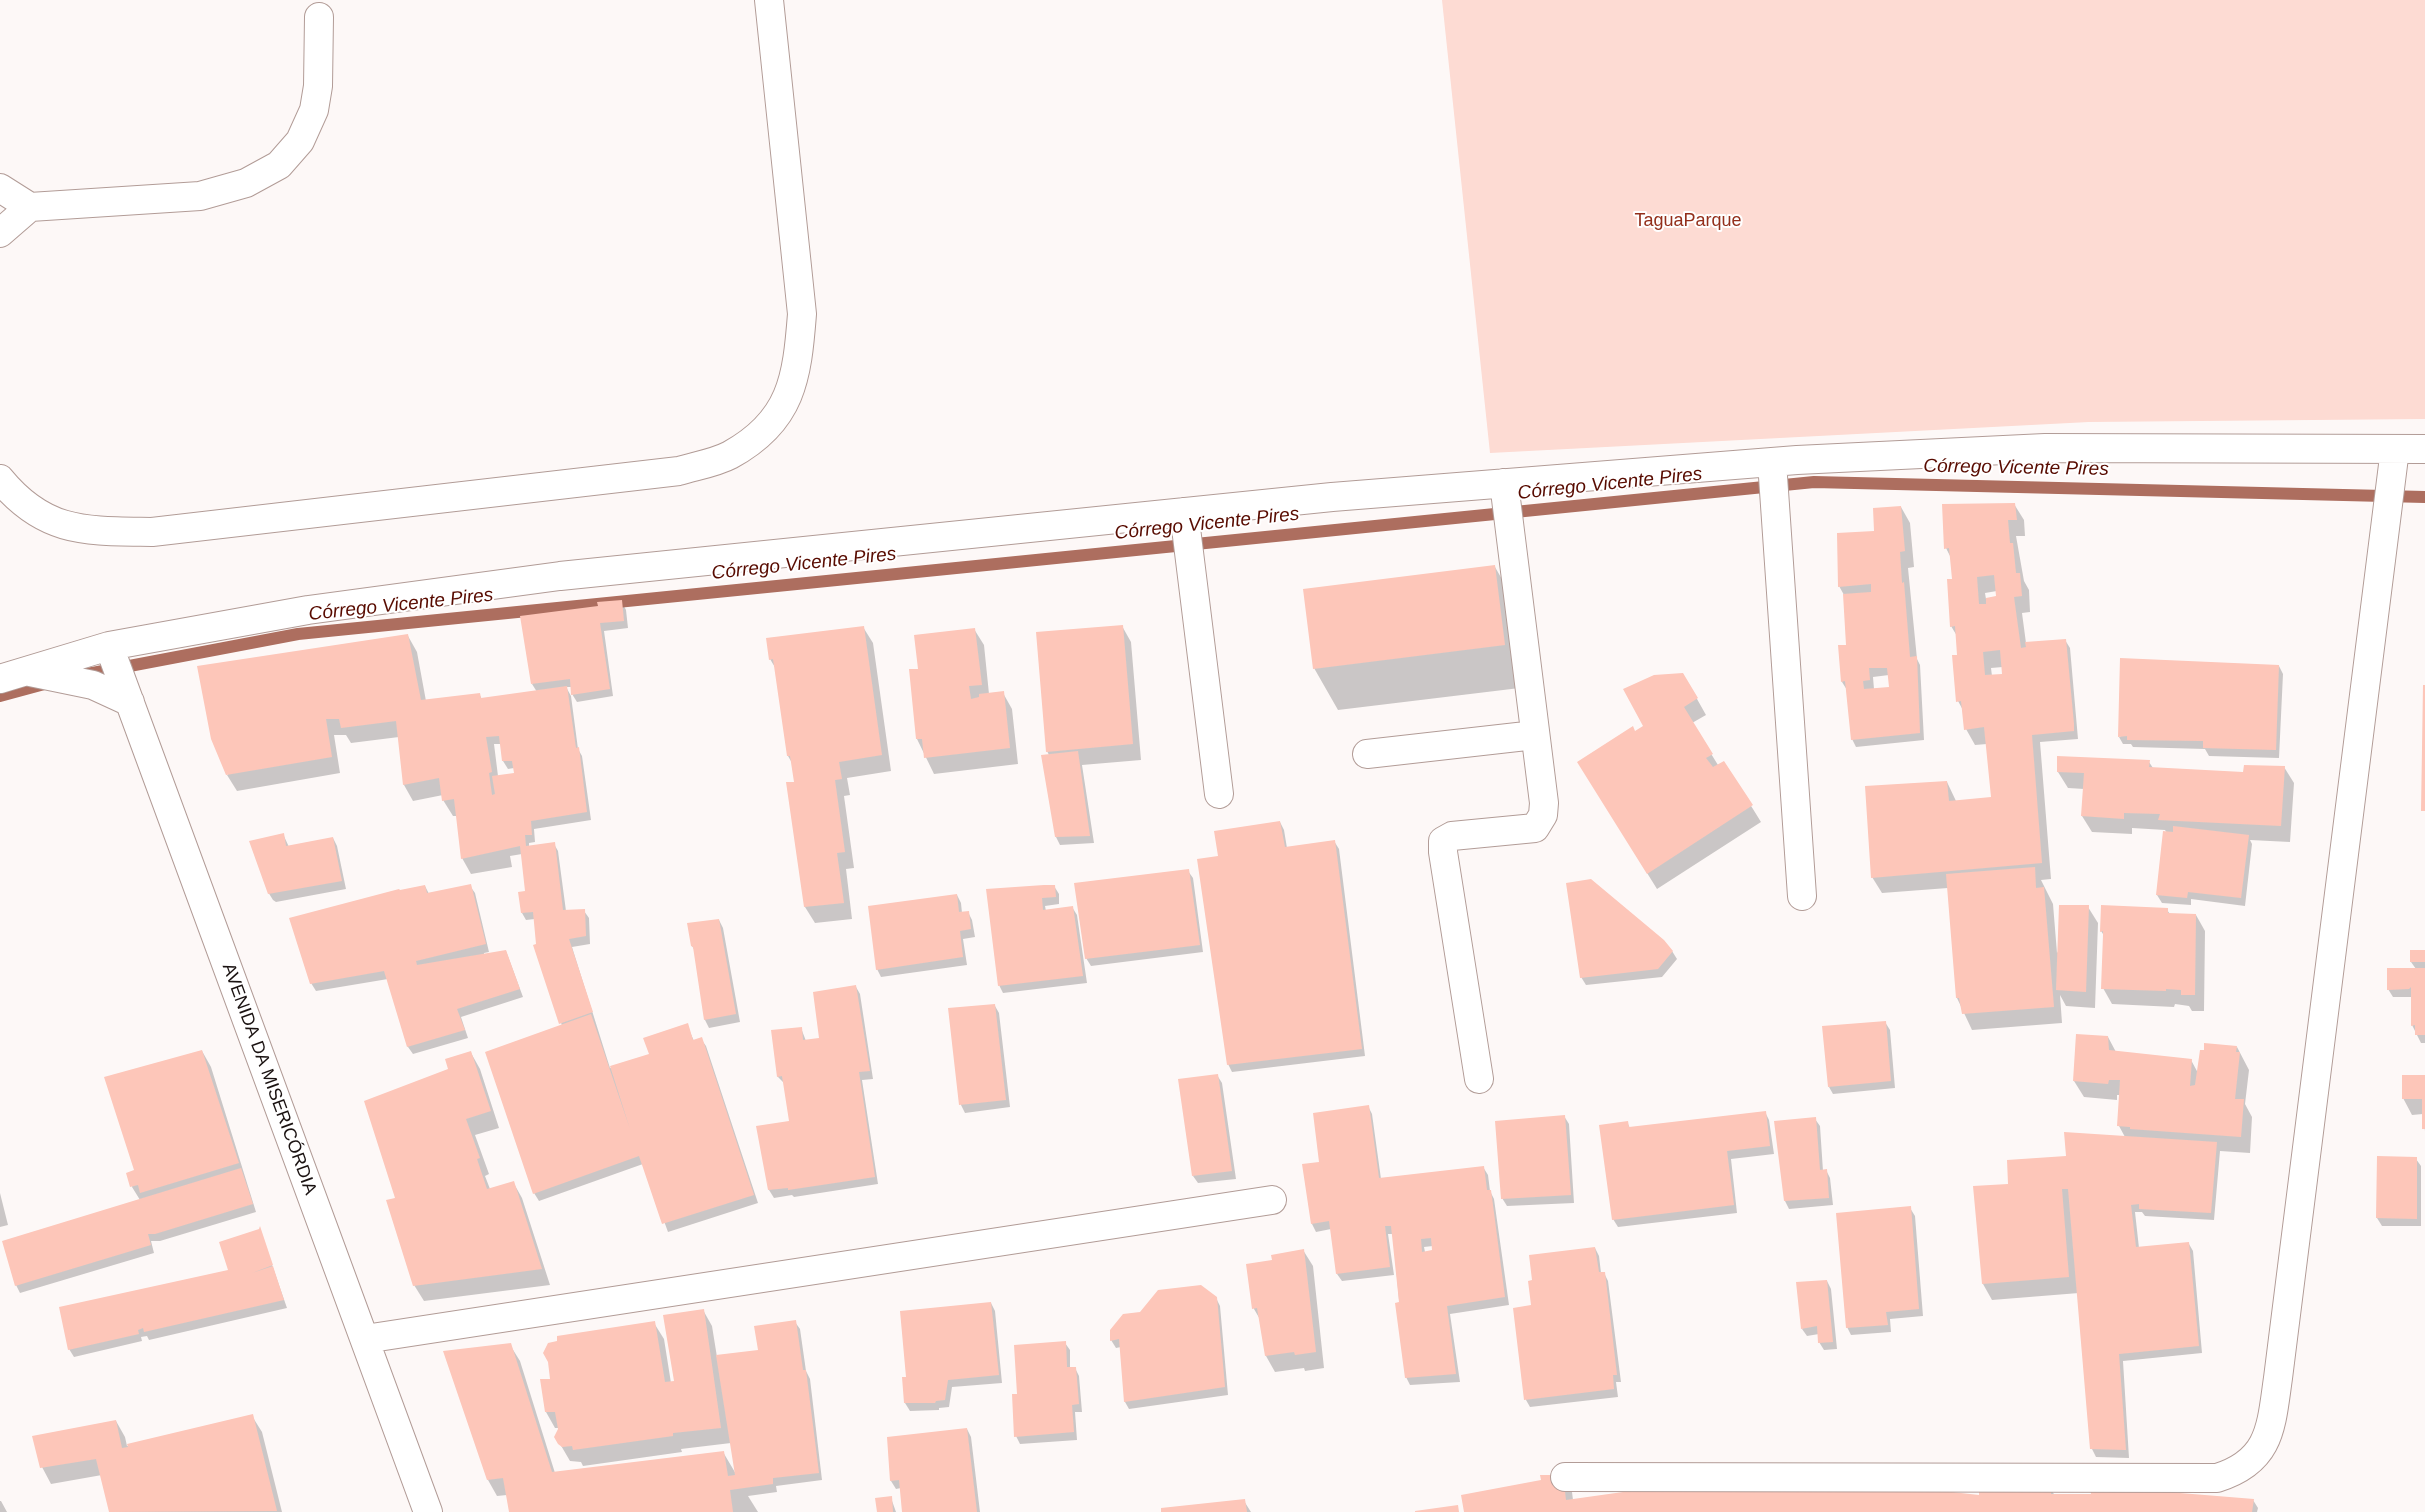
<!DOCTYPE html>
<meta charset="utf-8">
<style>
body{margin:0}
canvas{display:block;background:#fdf8f7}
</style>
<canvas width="2425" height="1512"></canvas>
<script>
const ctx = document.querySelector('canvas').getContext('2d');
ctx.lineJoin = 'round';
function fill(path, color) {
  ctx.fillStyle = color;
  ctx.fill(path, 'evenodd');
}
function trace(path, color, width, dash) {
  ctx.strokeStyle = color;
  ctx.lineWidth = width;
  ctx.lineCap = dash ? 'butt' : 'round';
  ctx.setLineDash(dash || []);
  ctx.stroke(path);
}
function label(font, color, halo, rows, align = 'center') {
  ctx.font = font + ' Arial,sans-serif';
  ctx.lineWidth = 4;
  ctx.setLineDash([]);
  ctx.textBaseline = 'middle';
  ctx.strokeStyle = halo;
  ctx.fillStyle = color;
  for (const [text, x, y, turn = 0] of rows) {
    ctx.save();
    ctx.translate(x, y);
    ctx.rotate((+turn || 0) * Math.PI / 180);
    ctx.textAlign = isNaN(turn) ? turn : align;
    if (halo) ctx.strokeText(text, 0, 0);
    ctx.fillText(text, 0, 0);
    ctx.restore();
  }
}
fill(new Path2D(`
 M1442,0H2425V419L2089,422L1490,453Z`), '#fddbd3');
fill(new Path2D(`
 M2014,504L2024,520L2025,536H2016L2024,581L2029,590L2030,612L2022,613L2026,643L2065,640L2070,648L2078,739L2040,742L2051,879L2041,880L2053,904L2057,953L2088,907L2098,923L2095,1008L2066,1006L2060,995L2062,1023L1972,1030L1957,998L1948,888L1882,893L1872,877L1947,782L1956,801L1992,799L1987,744L1975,745L1966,729L1964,712L1958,701L1959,656L1957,636L1951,626L1953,580L1951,558L1946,548ZM1997,591L1998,597L1986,599L1985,593ZM2003,667L2004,675L1992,676L1991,668Z
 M1901,507L1910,523L1914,567L1908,568L1917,659L1920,665L1924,740L1856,747L1852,739L1847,690L1842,682L1847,646L1844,595L1839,586L1875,532ZM1889,675L1890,688L1874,689L1873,677Z
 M1495,567L1519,609L1528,687L1338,710L1314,668Z
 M622,602L626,610L628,628L604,631L613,696L577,702L572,694V687H566L571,696L578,749L582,756L591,820L534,829L535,842L529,843V847L554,844L558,851L566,911H584L589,918L590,944L572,947L610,1068L650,1055L690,1032L694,1041L701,1039L706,1046L758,1203L668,1232L643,1164L539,1201L534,1193L562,1026L538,945L535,919L526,920L522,913L527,892L522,854L510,856L512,867L471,874L462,858L457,816H453L443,800V795L413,801L404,785L399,737L351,743L346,735H334L340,773L237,791L227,775L408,636L417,652L426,701L479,694L482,699L537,692L532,684L600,607ZM494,744H501L503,761L508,769L514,768L515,774L498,776Z
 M1122,626L1131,642L1141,760L1082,765L1094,843L1060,845L1056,837L1049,755L1047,751Z
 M863,627L873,643L891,771L847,778L850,795L844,796L854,868L846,869L852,919L815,923L805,907L788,784L796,783L792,763L788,756L776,669L770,659Z
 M974,629L984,645L989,694L1003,693L1012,709L1018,764L934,774L917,739L920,670Z
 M2279,666L2283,674L2279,758L2209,756L2205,749L2133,747L2131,744H2123L2119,737Z
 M1683,674L1706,715L1692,723L1718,765L1724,762L1761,822L1657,889L1588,778L1635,732L1644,726Z
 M2149,762L2153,768L2245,773L2284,767L2294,783L2290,842L2250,840L2252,844L2245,906L2191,899V905L2162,903L2157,895L2167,833L2165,830L2132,828V834L2092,832L2082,816L2084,789L2068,788L2058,772Z
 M1280,822L1284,830L1287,848L1334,841L1339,849L1365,1056L1232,1072L1228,1064Z
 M283,834L289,847L333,838L337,846L346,889L276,902L273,900L268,892Z
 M1188,871L1193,878L1203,952L1091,966L1086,958Z
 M425,886L429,894L470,886L475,893L489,952L484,953V955L506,951L523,997L461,1017L468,1038L413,1054L408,1047L388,979L316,991L311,983L399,892Z
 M1054,886L1059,894V904L1045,906L1046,911L1072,907L1077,915L1087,983L1003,993L999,985L988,890Z
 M957,895L961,903L962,913L968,912L972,920L975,937L963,939L967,965L881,977L877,969Z
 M2167,910L2170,914L2196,915L2205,931L2204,1011H2192L2189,1006L2175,1004L2174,1007L2112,1004L2103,988L2105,937L2101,931Z
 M719,920L723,928L740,1022L709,1028L705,1020L695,951L692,946Z
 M1672,951L1677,959L1662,977L1586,985L1581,977Z
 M2425,951V1043H2421L2412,1025L2413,997H2393L2388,989L2416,969L2411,962Z
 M856,987L860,994L873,1079L862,1080L878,1184L794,1197L792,1195L774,1198L769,1190L790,1122L785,1084L778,1077L772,1031L801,1028L806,1041L820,1039Z
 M995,1006L999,1013L1010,1107L965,1113L961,1105L949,1009Z
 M1885,1022L1890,1030L1895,1088L1833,1094L1829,1087Z
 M2108,1037L2116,1052L2191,1060L2198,1073L2237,1047L2249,1070L2245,1104L2252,1117L2250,1153L2220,1151L2214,1220L2145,1216L2142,1212H2135L2139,1248L2189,1244L2193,1251L2202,1353L2123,1361L2129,1458L2096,1457L2092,1449L2079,1293L1992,1300L1983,1284L1974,1188L2010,1185L2065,1157L2125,1137L2119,1126L2121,1095H2117V1100L2084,1097L2074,1081Z
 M202,1051L211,1067L256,1212L160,1241H151L154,1253L20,1293L16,1285L140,1200L132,1187L135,1171Z
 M471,1053L480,1069L499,1128L475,1135L489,1174L485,1176L490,1189L513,1182L522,1198L550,1285L424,1301L414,1285L396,1199Z
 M1217,1075L1222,1083L1236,1179L1198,1183L1193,1176Z
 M2425,1076V1131L2423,1114L2412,1115L2403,1098Z
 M1368,1106L1372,1114L1381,1179L1483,1167L1488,1175L1490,1191L1494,1199L1509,1305L1450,1314L1460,1382L1410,1385L1406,1377L1393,1234H1388L1394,1275L1342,1281L1337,1274L1331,1229L1316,1232L1312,1224L1304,1165L1320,1164ZM1433,1246L1434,1251L1425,1252L1424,1247Z
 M1765,1112L1769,1120L1774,1154L1731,1159L1737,1213L1618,1227L1613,1219L1627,1122L1630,1128Z
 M1564,1116L1569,1124L1574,1203L1507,1206L1502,1198Z
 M1815,1119L1820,1126L1823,1171L1826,1170L1830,1178L1833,1205L1789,1209L1785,1201L1775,1122Z
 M2416,1159L2421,1166V1226H2382L2377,1218Z
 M0,1193L8,1225L0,1227Z
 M1910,1208L1915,1216L1923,1316L1890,1319L1891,1332L1851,1335L1847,1327Z
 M260,1230L287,1308L149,1340L147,1336L141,1337L142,1341L74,1357L69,1349L230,1271Z
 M1595,1248L1599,1256L1601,1273H1604L1608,1281L1621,1382H1616L1618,1397L1530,1407L1526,1400L1533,1306Z
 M1303,1250L1313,1266L1324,1368L1305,1371L1304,1368L1275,1372L1266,1356L1261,1321L1254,1309L1247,1265L1273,1261Z
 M1827,1281L1831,1289L1837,1349L1824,1350L1819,1342V1334L1807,1336L1802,1329Z
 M1216,1298L1220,1306L1228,1395L1129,1409L1125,1402L1121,1347L1116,1348L1111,1340Z
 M991,1303L995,1311L1002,1383L952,1387L949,1407L939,1408V1410L910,1411L905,1403Z
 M703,1310L712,1326L717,1357L760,1351L795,1322L800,1329L806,1371L810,1379L822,1480L776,1486L777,1492L748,1496L758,1512H510L507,1495L497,1496L488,1480L510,1345L520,1361L555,1473L723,1452L736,1474L731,1443L681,1449L682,1452L583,1466L581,1462L570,1461L556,1437L559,1428H555L546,1412L551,1380L654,1323L664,1339L671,1383L676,1382Z
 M1065,1343L1070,1350V1368H1075L1079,1376L1082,1412H1075L1077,1440L1020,1444L1016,1436L1018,1395Z
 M252,1416L262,1432L282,1512H111L102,1475L51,1484L42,1467L116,1421L125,1437L127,1446Z
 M967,1429L971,1437L980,1512H904L901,1488L896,1489L891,1481L888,1438Z
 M1630,1473L1894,1484L1980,1497L2051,1489L2055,1496L2253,1500L2258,1508L2257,1512H1466L1563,1476L1572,1492L1573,1500L1632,1492Z
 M891,1498L896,1512H878Z
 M0,1501H1L7,1512H0Z
 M1244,1501L1251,1512H1163Z`), '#0003');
trace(new Path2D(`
 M82,675L298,634L1814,482L2425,497
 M0,696L48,683`), '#ad6e5f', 12);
fill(new Path2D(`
 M2015,503L2017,520H2008L2010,543H2013L2016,573H2020L2022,596L2014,597L2021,648L2026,647L2025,642L2066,639L2074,724V731L2032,735L2042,863L1871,878L1865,786L1947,781L1949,801L1991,797L1984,727L1964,730L1961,701L1956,702L1952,655H1957L1955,626L1950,627L1947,579H1952L1949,548L1944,549L1942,504ZM1994,575L1996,596L1986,598V604H1979L1977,577ZM2000,650L2002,674L1985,675L1983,652Z
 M1901,506L1905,551L1900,552L1902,583L1904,582L1910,657L1917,656L1920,733L1851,740L1845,681L1841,682L1838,645H1846L1843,594L1871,592V584L1838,587L1837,533L1874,531L1873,508ZM1869,668H1887L1889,687L1864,689L1863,681L1870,680Z
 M1495,565L1505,645L1313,669L1303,589Z
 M622,600L624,621L600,623L610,689L571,695L570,679L531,684L520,616L598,606L597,602Z
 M1123,625L1133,744L1046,752L1036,632Z
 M864,626L882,755L839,762L842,779L835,780L845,852L837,853L844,903L804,907L786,782H794L790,756H787L773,659L769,660L766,638Z
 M975,628L982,685L969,686L971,699L979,697V694L1004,691L1010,748L924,758L922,739H916L909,669H918L914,635Z
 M408,634L421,700L480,693L481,698L567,686L576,748L579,747L587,812L531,821L532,835H525L526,846L555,842L563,910L585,909L586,936L569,939L593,1012L559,1024L533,945L536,944L533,912L521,913L518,892L525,891L520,846L461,859L454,799L442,801L439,778L403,785L396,721L341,728L339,719H326L332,757L226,775L211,739L197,666ZM499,736L502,761H512L514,773L492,776L495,794L492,795L489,773L492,772L486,737Z
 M2120,658L2279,665L2276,750L2203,748V741L2127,740V736L2118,737Z
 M1683,673L1698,698L1684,707L1713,754L1706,758L1713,767L1724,761L1753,805L1647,874L1577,762L1633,726L1635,731L1643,726L1623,689L1654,675Z
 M2423,685H2425V811H2421Z
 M1078,751L1090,836L1055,837L1041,755Z
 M2057,756L2150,760L2149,767L2243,772L2244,765L2285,766L2281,826L2158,820L2160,814L2124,813V819L2081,816L2084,773L2057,772Z
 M1280,821L1285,847L1335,840L1362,1049L1227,1065L1197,859L1218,856L1214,831Z
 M2173,826L2249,835L2241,898L2188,892L2187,898L2156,895L2163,831L2173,832Z
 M284,833L286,846L333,837L342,881L268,894L249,841Z
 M2035,867L2036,888L2044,887L2054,1007L1962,1014L1959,998H1956L1946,874Z
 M1189,869L1200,945L1085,959L1074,883Z
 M1591,879L1664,940L1673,951L1658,969L1580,978L1566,883Z
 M471,884L486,944L416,961L417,965L506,950L520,989L457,1009L465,1030L407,1047L384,971L310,984L289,918L399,889L400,890L425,885L427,893Z
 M1044,885H1055L1056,897L1042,898L1043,910L1073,906L1083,976L998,986L986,889Z
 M957,894L959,912L969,911L971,929L960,931L963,957L876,970L868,906Z
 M2059,905H2089L2086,992L2056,990Z
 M2101,905L2168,908V913L2196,914L2195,995H2181V990L2166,989V991L2101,989L2103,935V931L2100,932Z
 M719,919L736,1014L704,1020L693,947L691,946L687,923Z
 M2410,950H2425V962H2410Z
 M2387,968H2425V1035H2415V1025L2411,1026V987L2409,989L2387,990Z
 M856,985L870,1071L859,1072L875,1177L788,1190V1188L768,1190L756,1126L789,1121L782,1076L777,1077L771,1030L802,1027L803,1040L819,1038L813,992Z
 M995,1004L1006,1100L959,1105L948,1008Z
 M591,1014L630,1129L610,1066L649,1054L643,1038L688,1023L693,1040L702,1037L754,1195L662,1224L639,1156L533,1194L485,1052Z
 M1886,1021L1891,1081L1828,1087L1822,1026Z
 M2076,1034L2108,1036L2109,1050L2192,1059L2190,1086L2195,1085L2200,1050H2204V1043L2237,1046L2236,1052H2240L2235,1099H2244L2241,1137L2130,1129V1127L2117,1126L2120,1080H2109L2108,1084L2073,1081Z
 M202,1050L239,1163L140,1193L138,1185L130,1187L126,1173L134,1170L104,1077Z
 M471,1051L491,1111L466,1119L480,1158L477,1159L487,1189L514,1181L542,1269L413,1286L386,1200L395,1198L364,1101L448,1069L445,1059Z
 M1218,1074L1232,1171L1192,1176L1178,1079Z
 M2402,1075H2425V1129H2422V1099H2402Z
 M1369,1105L1379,1178L1484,1166L1487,1190H1491L1505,1297L1447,1306L1456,1374L1405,1378L1395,1303L1399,1302L1391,1226H1385L1390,1267L1336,1274L1329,1221L1311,1224L1302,1164L1319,1162L1313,1113ZM1431,1238L1432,1250L1422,1252L1421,1239Z
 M1766,1111L1770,1146L1727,1151L1734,1205L1612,1220L1599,1125L1628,1121L1629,1127Z
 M1565,1115L1571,1195L1501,1199L1495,1121Z
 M1816,1117L1820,1170L1827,1169L1829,1198L1784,1201L1774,1121Z
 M2064,1132L2217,1142L2211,1213L2139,1209V1204L2131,1205L2136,1247L2189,1242L2199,1346L2119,1354L2126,1450L2090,1449L2068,1189H2062L2069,1277L1982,1284L1973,1186L2008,1184L2007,1160L2066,1156Z
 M2377,1156L2417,1157V1219L2376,1218Z
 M241,1168L253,1204L155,1234H148L151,1245L15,1286L2,1241Z
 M1911,1206L1919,1309L1886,1312L1888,1325L1846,1328L1836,1213Z
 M260,1226L273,1265L252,1273L273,1266L284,1300L144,1332L143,1328L138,1330L139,1334L68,1350L59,1307L228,1270L219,1242L259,1229Z
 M1595,1247L1599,1272H1605L1617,1375H1613L1614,1389L1524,1400L1513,1308L1531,1305L1528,1281L1532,1280L1529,1255Z
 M1304,1249L1316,1352L1295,1355L1294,1352L1265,1356L1257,1308L1252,1309L1246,1264L1272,1260L1271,1255Z
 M1827,1280L1833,1342L1818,1343L1817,1326L1801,1329L1796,1282Z
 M1201,1285L1217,1297L1225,1387L1124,1402L1119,1339L1110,1341V1330L1123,1314L1140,1312L1158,1290Z
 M991,1302L999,1375L948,1380L945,1400L936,1401L935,1403H904L902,1377H906L900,1311Z
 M704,1309L721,1428L673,1433V1436L573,1450L572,1446L562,1447L558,1444L554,1437L558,1429L555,1412H545L540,1379H550L548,1362L543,1353L548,1343L557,1341V1336L655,1321L665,1382L674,1381L663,1315Z
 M796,1320L803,1370H806L819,1473L773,1478V1484L730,1490L733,1512H509L503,1478L487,1480L443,1351L511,1343L552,1472L724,1451L728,1476L735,1475L716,1355L758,1350L754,1326Z
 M1066,1341L1067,1367H1076L1079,1404L1072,1405L1074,1432L1014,1437L1012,1394H1017L1014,1345Z
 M253,1414L277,1511L109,1512L96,1459L40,1468L32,1436L116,1420L122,1448L128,1447L127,1444Z
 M967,1428L977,1512H902L899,1480L890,1481L887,1437Z
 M1540,1475H1563L1566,1500L1630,1491L1889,1485L1979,1495V1482L2051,1487V1494H2091L2090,1489L2143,1490L2254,1499L2252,1512H1464L1461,1495L1541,1480Z
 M892,1496L893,1512H877L875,1498Z
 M1245,1499L1247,1512H1161V1508Z
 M1458,1505L1459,1512H1415V1511Z`), '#fdc6b9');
const minor = new Path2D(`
 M0,188L30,207
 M0,233L30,207L200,196L246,183L279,165L300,141L314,110L318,86L319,17
 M1772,462L1802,896
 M0,479C45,534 87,531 152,532L679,471C695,466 715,463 730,455C792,421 797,378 802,314L769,0
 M1184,512L1219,794
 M109,646L428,1512
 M30,672L93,685L130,702
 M0,679L109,646L308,610L560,576L1332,497L1797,460L2045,448L2425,449
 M1367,754L1535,735
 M1479,1079L1443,852V841L1452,836L1535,828L1543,815L1544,803L1504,483
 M365,1339L1272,1200
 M1565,1477L2217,1478C2271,1461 2271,1427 2278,1378L2395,449`);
trace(minor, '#b29c97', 30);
trace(minor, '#fff', 28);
label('18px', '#932e1a', '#fff', [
 ["TaguaParque",1688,221]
]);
label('18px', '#1a1211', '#fff', [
 ["AVENIDA DA MISERICÓRDIA",269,1079,70]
]);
label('italic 19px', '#580b00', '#fff', [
 ["Córrego Vicente Pires",2016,468,1],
 ["Córrego Vicente Pires",1610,484,-6],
 ["Córrego Vicente Pires",1207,524,-6],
 ["Córrego Vicente Pires",804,564,-6],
 ["Córrego Vicente Pires",401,605,-6]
]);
</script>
